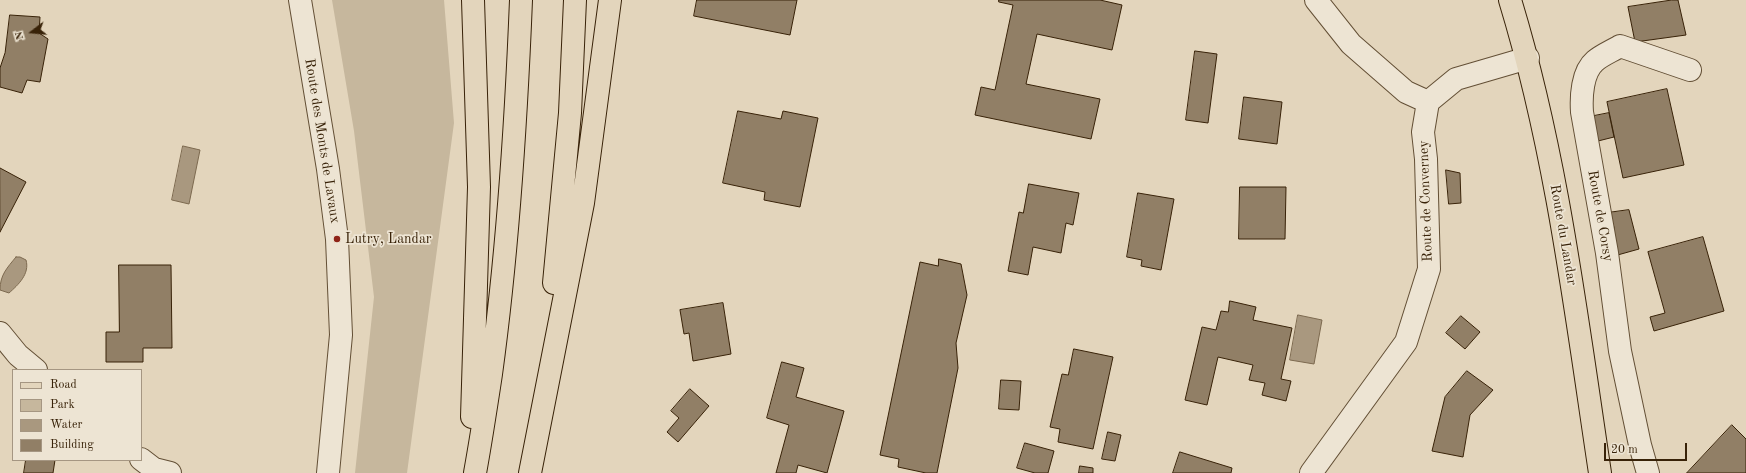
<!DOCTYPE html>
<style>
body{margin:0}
#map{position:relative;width:1746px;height:473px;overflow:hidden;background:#e3d5bc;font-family:"Old Standard TT",serif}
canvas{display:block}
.legend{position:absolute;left:12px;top:369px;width:130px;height:92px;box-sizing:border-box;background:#ede4d3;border:1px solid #a59682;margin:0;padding:5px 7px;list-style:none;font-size:12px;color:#382208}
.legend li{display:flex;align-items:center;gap:8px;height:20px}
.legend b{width:20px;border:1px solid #a59682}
.north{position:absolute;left:12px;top:12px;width:40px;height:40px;-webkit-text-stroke:3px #ede4d3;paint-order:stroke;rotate:254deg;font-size:11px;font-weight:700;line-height:16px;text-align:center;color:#382208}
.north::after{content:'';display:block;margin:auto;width:14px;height:18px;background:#382208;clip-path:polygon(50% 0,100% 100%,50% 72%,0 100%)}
.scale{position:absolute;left:1604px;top:443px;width:83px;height:18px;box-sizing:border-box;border:2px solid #382208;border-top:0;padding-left:5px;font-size:12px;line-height:14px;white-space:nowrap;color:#382208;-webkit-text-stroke:3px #ede4d3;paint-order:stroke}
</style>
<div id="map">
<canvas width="1746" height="473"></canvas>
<ul class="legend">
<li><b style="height:5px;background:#e3d5bc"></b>Road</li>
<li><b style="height:11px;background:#c6b79d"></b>Park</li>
<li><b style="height:11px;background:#a9987f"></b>Water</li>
<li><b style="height:11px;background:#917f66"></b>Building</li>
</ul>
<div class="north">N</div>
<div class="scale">20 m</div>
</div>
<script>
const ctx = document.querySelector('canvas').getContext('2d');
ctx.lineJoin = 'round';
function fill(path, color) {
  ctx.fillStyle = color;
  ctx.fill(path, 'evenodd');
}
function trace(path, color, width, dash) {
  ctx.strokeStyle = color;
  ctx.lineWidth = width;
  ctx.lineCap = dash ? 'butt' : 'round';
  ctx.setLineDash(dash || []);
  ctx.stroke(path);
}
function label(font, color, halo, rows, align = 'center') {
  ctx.font = font + ' "Old Standard TT",serif';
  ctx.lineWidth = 3.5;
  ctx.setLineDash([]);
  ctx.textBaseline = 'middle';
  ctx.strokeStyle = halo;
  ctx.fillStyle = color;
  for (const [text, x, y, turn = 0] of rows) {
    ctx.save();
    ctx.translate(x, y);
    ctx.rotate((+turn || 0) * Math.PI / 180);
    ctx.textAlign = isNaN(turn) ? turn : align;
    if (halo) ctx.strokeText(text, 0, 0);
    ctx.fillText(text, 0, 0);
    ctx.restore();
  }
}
fill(new Path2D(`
 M332,0H444L454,123L407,473H355L374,297L354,131Z`), '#c6b79d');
const water = new Path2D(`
 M183,146L200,150L189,204L172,200Z
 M16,257H20L26,260C30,274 18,285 9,293L0,290C0,275 7,268 16,257Z
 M1298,315L1322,320L1314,364L1290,360Z`);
fill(water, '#a9987f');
trace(water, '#7c694f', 1);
const building = new Path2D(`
 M697,0H797L790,35L694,16Z
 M999,0H1100L1122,5L1112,50L1037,34L1026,84L1100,99L1091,139L975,115L981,87L995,90L1013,5L999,2Z
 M1672,0H1678L1686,35L1635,42L1628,7Z
 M10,15L40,17L39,33L48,39L40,82L27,80L22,93L0,87V68L5,53Z
 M1195,51L1217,54L1208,123L1186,120Z
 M1667,89L1684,165L1623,178L1607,102Z
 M1244,97L1282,102L1277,144L1239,139Z
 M738,111L781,119L783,111L818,118L800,207L764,200L765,192L723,183Z
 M1609,113L1614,137L1594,142L1589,117Z
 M0,168L26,182L0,232Z
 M1446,170L1460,173L1461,203L1449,204Z
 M1029,184L1079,193L1073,225L1066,223L1061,253L1033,247L1028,275L1008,271L1019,212L1023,213Z
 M1240,187H1286L1285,239H1239Z
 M1138,193L1174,199L1161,270L1141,266L1142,260L1127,257Z
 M1629,210L1639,249L1614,256V227L1607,213Z
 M1703,237L1724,311L1654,331L1650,317L1665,313L1648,252Z
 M939,259L961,264L967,295L956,343L958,368L937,473H926L898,467L899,459L880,455L920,262L938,266Z
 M119,265H171L172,348H143V362H106V332H119Z
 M1230,301L1256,307L1253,320L1292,328L1281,379L1291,381L1286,401L1262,395L1265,383L1249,380L1253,365L1218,357L1207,405L1185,400L1202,327L1216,330L1221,311L1228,312Z
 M723,303L731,354L693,361L689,333L684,334L680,310Z
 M1461,316L1480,332L1465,349L1446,333Z
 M1074,349L1113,357L1093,449L1058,442L1060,429L1050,427L1062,374L1068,375Z
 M782,362L804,368L796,397L844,411L827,473L798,465L796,473H776L789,425L767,418Z
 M1467,371L1493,390L1470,415L1463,457L1432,451L1445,397Z
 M1001,380L1021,381L1019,410L999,409Z
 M690,389L709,406L678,442L667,432L679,418L671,411Z
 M1732,425L1746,439V473H1687Z
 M1108,432L1121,435L1115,461L1102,459Z
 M1025,443L1054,451L1048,473H1035L1017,468Z
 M1180,452L1232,468L1231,473H1173Z
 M26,460H55L53,473H24Z
 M1080,466L1093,468V473H1079Z`);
fill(building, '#917f66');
trace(building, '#382208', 1);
const minor = new Path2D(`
 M300,0L328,169L337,239L341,335L328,473
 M1316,0L1351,44L1406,92L1428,102
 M0,333L18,355L36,370
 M141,459L154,469L170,473
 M1311,473L1406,342L1429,269L1426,159L1423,132L1428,102L1456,79L1528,58
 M1648,473L1640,445L1620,351L1607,253L1582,112C1581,97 1582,72 1595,61C1602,55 1612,51 1620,46L1690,70`);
const major = new Path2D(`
 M1510,0C1557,154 1576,314 1600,473`);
const highway = new Path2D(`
 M554,283L570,113L575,0
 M472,417L479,187L473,0
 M475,473C481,440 486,407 491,374C508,250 516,125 521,0
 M530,473L583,203L610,0`);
trace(minor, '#634f35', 24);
trace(major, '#382208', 24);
trace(highway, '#382208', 24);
trace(minor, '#ede4d3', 22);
trace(major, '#e3d5bc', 22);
trace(highway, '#e3d5bc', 22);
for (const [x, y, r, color] of [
 [337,239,4,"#8f2418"]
]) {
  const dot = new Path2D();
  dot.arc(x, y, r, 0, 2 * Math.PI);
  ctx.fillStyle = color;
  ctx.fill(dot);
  trace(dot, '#ede4d3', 1.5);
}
label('14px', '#382208', '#ede4d3', [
 ["Route des Monts de Lavaux",322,141,81],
 ["Route de Converney",1426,201,-92],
 ["Route de Corsy",1600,216,80],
 ["Route du Landar",1563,235,80]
]);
label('14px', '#382208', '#ede4d3', [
 ["Lutry, Landar",345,239]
], 'left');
</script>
